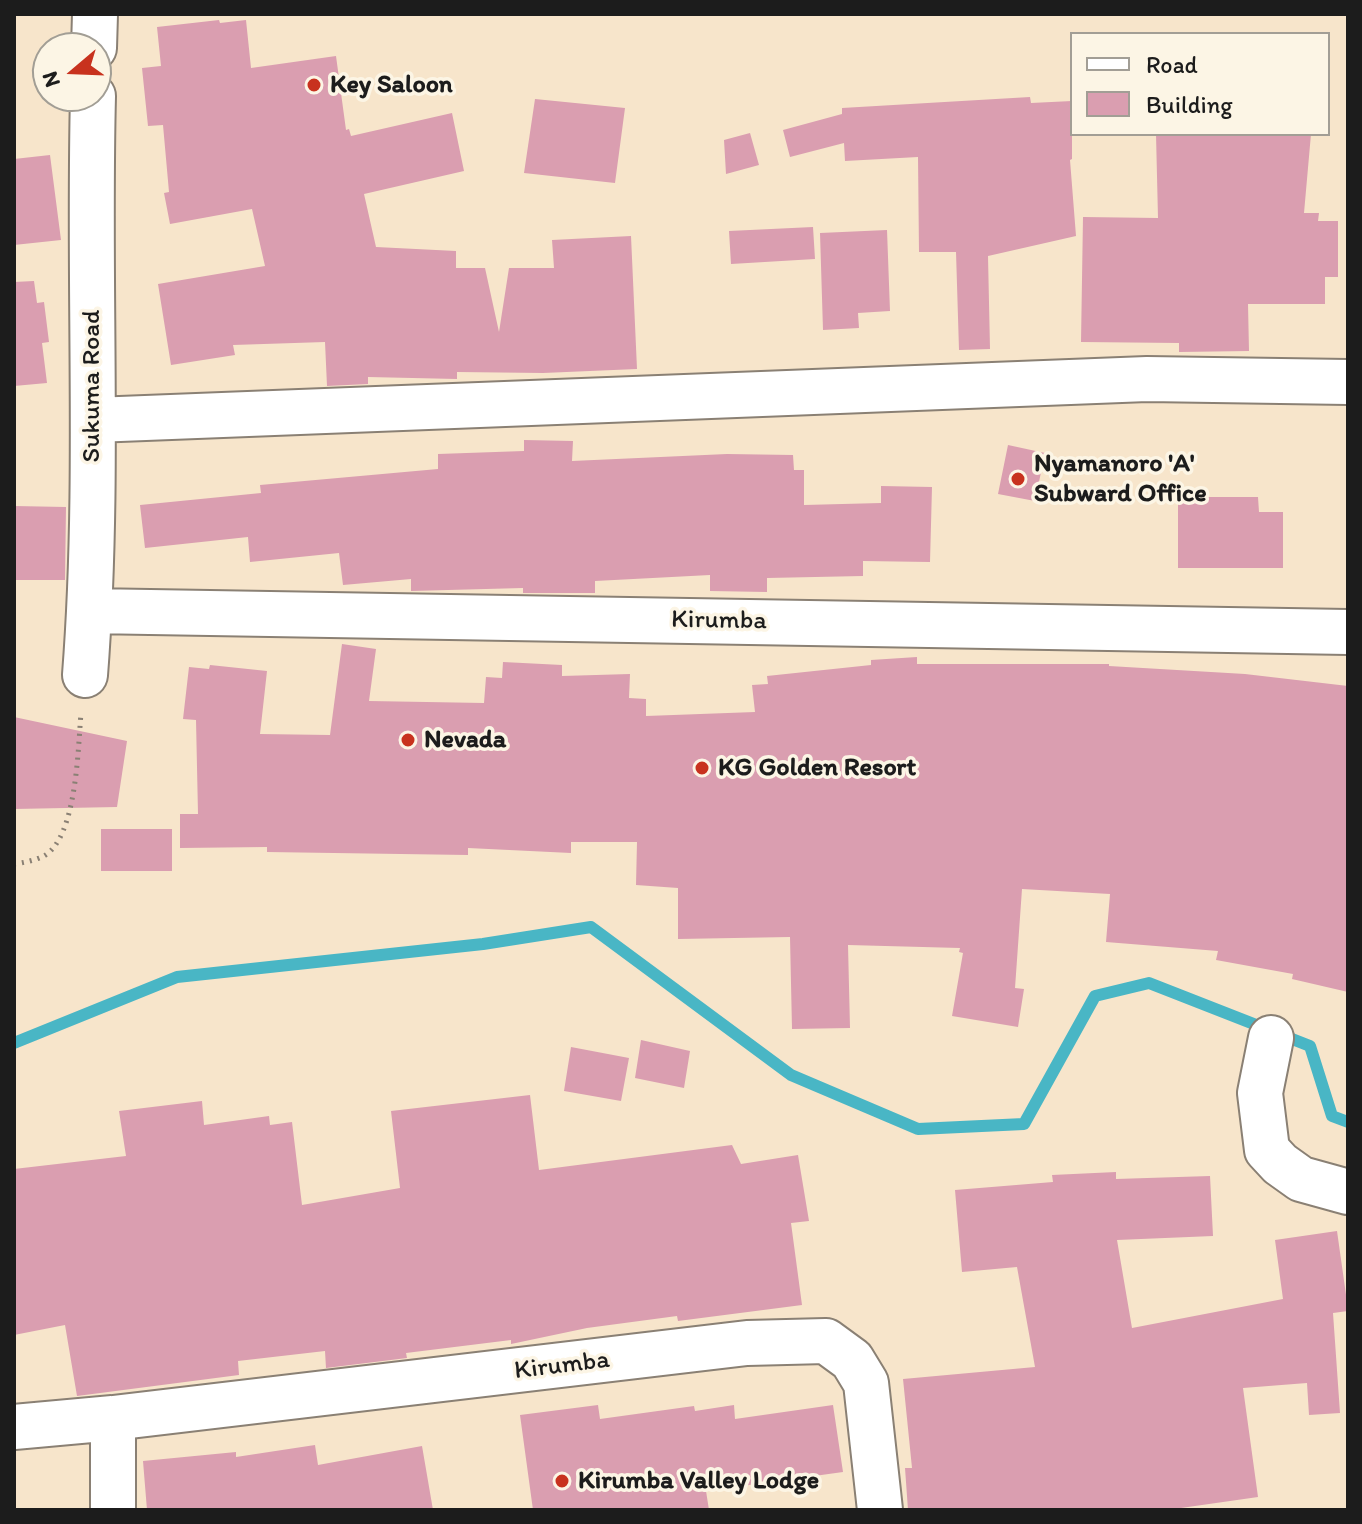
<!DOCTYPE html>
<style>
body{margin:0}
#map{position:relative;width:1362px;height:1524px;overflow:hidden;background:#f7e5cb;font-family:Itim,sans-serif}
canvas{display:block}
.frame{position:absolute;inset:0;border:16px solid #1c1c1c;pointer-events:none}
.legend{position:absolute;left:1070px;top:32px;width:260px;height:104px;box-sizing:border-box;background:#fcf5e5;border:2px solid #a29e95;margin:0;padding:10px 14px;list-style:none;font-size:24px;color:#1c1c1c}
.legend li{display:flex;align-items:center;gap:16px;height:40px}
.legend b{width:40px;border:2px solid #a29e95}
.north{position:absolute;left:32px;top:32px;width:80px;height:80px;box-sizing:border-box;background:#fcf5e5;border:2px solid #a29e95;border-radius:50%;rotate:251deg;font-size:22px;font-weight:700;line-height:32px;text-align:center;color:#1c1c1c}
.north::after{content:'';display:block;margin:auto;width:28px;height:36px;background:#c8321e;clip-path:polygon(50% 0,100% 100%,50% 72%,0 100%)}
</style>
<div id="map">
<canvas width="1362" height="1524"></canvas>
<div class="frame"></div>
<ul class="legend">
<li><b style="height:10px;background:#fff"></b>Road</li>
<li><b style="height:22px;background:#da9eb0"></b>Building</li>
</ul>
<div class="north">N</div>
</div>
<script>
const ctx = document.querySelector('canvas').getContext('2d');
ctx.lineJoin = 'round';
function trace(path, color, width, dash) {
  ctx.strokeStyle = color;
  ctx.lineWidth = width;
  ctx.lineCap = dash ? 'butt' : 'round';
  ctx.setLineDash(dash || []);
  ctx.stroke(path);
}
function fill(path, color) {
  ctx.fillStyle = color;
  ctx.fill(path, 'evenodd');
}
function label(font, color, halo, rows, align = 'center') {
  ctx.font = font + ' Itim,sans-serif';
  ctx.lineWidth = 7;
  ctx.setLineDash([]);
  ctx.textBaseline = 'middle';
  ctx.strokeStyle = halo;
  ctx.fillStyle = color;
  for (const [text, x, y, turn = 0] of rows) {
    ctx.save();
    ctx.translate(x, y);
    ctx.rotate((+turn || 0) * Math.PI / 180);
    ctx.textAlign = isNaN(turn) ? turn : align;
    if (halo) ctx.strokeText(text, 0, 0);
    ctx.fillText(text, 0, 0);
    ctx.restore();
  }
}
trace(new Path2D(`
 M14,1043L177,977L483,944L591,927L791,1075L918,1129L1024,1124L1095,996L1149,983L1310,1046L1332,1116L1348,1122`), '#49b6c5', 12);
fill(new Path2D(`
 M219,20L220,23L246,20L251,68L336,56L346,130L349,129L351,136L452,113L464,171L364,194L376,247L456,251V268H485L499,332L509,268H554L552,240L631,236L637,369L543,373L457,372V379L368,377V384L327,386L325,342L233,345L235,355L171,365L158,284L265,266L252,209L170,224L164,193L169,192L163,125L148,126L142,68L161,66L157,27Z
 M1030,97L1031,103L1072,101V159L1070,160L1076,236L988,256L990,349L959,350L956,252H919L918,157L845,161L844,143L790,157L783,130L842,114V108Z
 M535,99L625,108L615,183L524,173Z
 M750,133L759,165L726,174L724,140Z
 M1156,134H1311L1304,213H1319L1318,221H1338V277H1325V304H1248L1249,351L1179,352V343L1081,342L1083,217L1158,218Z
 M50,155L61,240L14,245V159Z
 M813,227L815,259L731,264L729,231Z
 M887,230L890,311L858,313L859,328L823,330L820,233Z
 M34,281L37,303L44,302L49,342L42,343L47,383L14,386V282Z
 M524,440L573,441L572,461L727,454L793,455L794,470H804V505L881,503V486L932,487L930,562L863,561V576L767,578V592L710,591V575L595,581V593H523V588L411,591V579L343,585L339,553L250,562L248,537L145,548L140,505L261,493L260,485L438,469V454L524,451Z
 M1008,445L1045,453L1035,501L998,494Z
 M1178,497H1258L1259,512H1283V568H1178Z
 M14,506L66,507L65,580H14Z
 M342,644L376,649L369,701L484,703L486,677L502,678L503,662L562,665V676L630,674L629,698L646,699V716L755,712L752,685L768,684L767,676L871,665V660L917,657V664H1109V666L1245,674L1348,686V992L1292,979L1293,974L1216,960L1218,951L1106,942L1110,894L1022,889L1015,988L1024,989L1018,1027L952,1016L963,953L959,952L960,948L848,945L850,1028L792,1029L790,937L678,939V888L636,885L637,842H571V853L468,848V855L267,852V847L180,848V814H198L196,720L183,719L189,667L209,669L210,665L267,671L260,734L330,735Z
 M14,717L127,741L117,807L14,809Z
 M101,829H172V871H101Z
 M641,1040L690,1051L684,1088L635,1078Z
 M571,1047L629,1058L621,1101L564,1091Z
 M530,1095L539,1170L732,1145L741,1164L798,1155L809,1221L791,1223L802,1305L678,1321L677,1316L587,1328L511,1344V1340L406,1353L407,1358L326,1368L325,1351L238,1361L239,1375L77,1396L65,1325L14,1335V1169L126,1156L119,1111L202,1101L204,1125L269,1116L270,1125L292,1122L302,1205L400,1188L391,1111Z
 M1116,1172V1179L1210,1176L1213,1236L1117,1240L1132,1328L1283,1299L1275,1240L1337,1231L1348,1309V1311L1333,1313L1340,1413L1309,1415L1307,1383L1243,1388L1258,1497L1167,1510H908L905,1468H912L903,1379L1035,1367L1017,1267L962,1272L955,1190L1053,1182L1052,1175Z
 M598,1405L600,1419L694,1406L695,1411L734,1405L735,1419L833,1405L843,1472L706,1491L709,1510H533L520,1415Z
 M315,1445L318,1465L422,1446L433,1510H147L143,1461L236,1452V1457Z`), '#da9eb0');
const minor = new Path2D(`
 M94,48L95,14
 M94,420L1147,379L1348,382
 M90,611L1348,632
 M85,675C100,482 88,289 93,96
 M1271,1038L1260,1093L1267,1150L1280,1164L1301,1179L1348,1192
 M113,1418V1510
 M14,1427L113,1418L747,1343L826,1341L852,1360L866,1383L880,1510`);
trace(minor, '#8a8074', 48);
trace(new Path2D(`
 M14,864C23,863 36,860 44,856C77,837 78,747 81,713`), '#8a8074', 5, [2, 6]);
trace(minor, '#fff', 44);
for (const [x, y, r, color] of [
 [314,85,8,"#c8321e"],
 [1018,479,8,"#c8321e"],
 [408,740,8,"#c8321e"],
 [702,768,8,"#c8321e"],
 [562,1481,8,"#c8321e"]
]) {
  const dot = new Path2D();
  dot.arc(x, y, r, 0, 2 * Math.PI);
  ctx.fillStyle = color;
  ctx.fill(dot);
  trace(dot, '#fcf5e5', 3);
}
label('bold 26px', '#1c1c1c', '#fcf5e5', [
 ["Key Saloon",330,85],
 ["Nyamanoro 'A'",1034,464],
 ["Subward Office",1034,494],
 ["Nevada",424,740],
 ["KG Golden Resort",718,768],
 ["Kirumba Valley Lodge",578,1481]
], 'left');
label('26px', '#1c1c1c', '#fcf5e5', [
 ["Sukuma Road",92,386,-90],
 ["Kirumba",719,621,1],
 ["Kirumba",562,1366,-7]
]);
</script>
